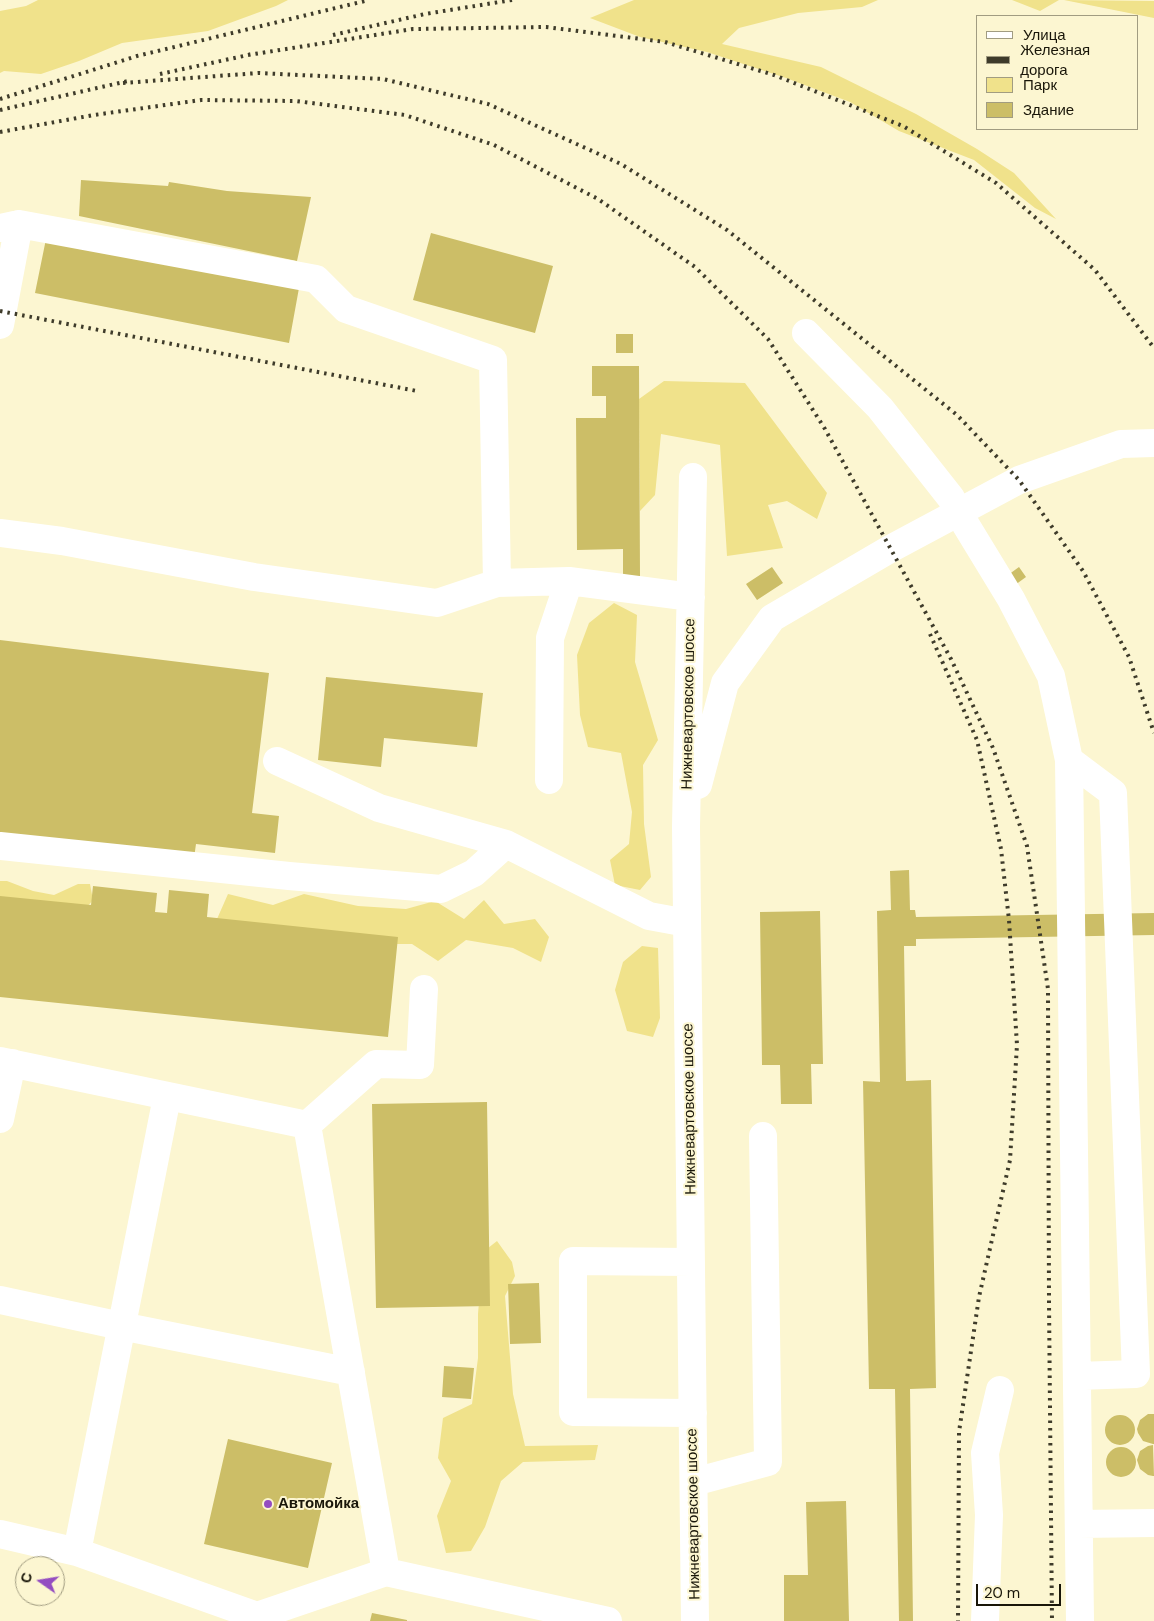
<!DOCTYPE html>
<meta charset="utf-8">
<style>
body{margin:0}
#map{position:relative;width:1154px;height:1621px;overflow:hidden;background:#fcf6d1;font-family:"DM Sans",sans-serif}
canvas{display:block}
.legend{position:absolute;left:976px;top:15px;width:162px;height:115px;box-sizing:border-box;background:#fcf6d1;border:1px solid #a19c81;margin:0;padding:6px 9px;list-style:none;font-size:15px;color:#191609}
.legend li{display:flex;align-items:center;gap:10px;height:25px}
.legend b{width:25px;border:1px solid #a19c81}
.north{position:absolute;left:15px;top:1556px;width:50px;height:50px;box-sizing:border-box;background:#fcf6d1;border:1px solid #a19c81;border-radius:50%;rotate:283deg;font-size:14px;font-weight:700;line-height:20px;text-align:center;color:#191609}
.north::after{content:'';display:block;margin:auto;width:18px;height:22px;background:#944dc1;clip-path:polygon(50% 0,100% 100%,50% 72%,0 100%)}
.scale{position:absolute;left:976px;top:1584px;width:85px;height:22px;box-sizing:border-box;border:2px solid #191609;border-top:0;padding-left:6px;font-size:15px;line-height:18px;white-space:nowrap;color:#191609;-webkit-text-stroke:4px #fcf6d1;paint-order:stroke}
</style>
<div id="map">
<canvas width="1154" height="1621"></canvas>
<ul class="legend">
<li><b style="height:6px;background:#fff"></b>Улица</li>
<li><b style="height:6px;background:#3e3b2a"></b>Железная дорога</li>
<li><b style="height:14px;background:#f0e28b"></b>Парк</li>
<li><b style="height:14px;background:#ccbe67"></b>Здание</li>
</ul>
<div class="north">С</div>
<div class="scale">20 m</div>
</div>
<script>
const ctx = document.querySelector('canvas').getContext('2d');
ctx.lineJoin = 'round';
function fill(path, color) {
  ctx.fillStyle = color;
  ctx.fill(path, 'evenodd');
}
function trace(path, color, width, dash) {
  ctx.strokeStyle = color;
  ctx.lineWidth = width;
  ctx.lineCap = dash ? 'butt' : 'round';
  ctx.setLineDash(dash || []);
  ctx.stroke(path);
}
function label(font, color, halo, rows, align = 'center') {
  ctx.font = font + ' "DM Sans",sans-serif';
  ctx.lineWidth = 4;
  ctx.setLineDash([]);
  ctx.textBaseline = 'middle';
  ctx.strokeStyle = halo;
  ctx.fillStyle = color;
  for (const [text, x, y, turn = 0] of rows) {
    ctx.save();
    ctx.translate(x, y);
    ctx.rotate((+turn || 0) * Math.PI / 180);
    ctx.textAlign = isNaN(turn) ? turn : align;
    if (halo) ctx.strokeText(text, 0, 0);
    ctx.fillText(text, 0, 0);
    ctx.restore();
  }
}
fill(new Path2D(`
 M38,0H288L276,6L208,31L122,43L79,61L41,74L4,71L0,73V11L26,6Z
 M634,0H878L862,7L798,13L739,28L722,44L821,67L916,114L977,149L1014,173L1056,219L1035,208L974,160L899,131L850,102L786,78L707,52L640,37L590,18Z
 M1012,0H1059L1040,11Z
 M1064,0L1154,1V18Z
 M664,381L745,383L827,493L817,519L787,501L768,505L783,548L727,556L720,445L661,434L655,495L640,511L639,399Z
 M614,603L637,615L635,662L658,740L643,765L644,824L651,877L640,890L615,885L610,860L629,844L632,812L621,753L588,747L580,715L577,655L589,623Z
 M0,881H7L33,891L54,895L78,884H90L93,900L81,914L0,905Z
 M228,894L273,905L304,894L358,906L406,909L435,901L464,919L484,900L504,924L535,919L549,937L541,962L513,948L466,940L438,961L412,944H373L217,919Z
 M642,946L658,948L660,1018L653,1037L627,1031L615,990L623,962Z
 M497,1241L512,1262L515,1276L505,1296L513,1394L525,1446L598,1445L595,1460L523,1462L501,1481L485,1527L471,1551L446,1553L437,1516L451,1481L438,1458L443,1418L472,1404L478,1358V1314L483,1252Z`), '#f0e28b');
fill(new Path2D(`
 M81,180L168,186L169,182L227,191L311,197L297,261L79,216Z
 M431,233L553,266L535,333L413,300Z
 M46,239L299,288L289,343L35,293Z
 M616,334H633V353H616Z
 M592,366H639L640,577H623V549L577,550L576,418H606V396H592Z
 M772,567L783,583L757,600L746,584Z
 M1019,567L1026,577L1015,585L1008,575Z
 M0,640L269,673L252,813L279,816L275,853L196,844L194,858L0,835Z
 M326,677L483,693L477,747L384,738L381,767L318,760Z
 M909,870L910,910H915L916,917L1154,913V935L916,939V946H904L906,1081L931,1080L936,1388L910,1389L913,1621H899L895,1389H869L863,1081L880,1082L877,911L891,910L890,871Z
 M93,886L157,893L155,912L167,913L169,890L209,894L207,917L398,937L388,1037L0,997V896L91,905Z
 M820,911L823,1064H811L812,1104H781L780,1065H762L760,912Z
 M487,1102L490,1306L376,1308L372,1104Z
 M539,1283L541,1343L510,1344L508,1284Z
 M444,1366L474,1368L471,1399L442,1397Z
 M1148,1414H1154V1444H1153L1143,1441L1138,1433L1137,1429L1140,1420Z
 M1105 1430a15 15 0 1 1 30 0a15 15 0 1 1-30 0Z
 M228,1439L332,1463L308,1568L204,1544Z
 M1153,1445L1154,1476H1153L1148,1475L1140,1469L1137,1460L1140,1451L1148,1446Z
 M1106 1462a15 15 0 1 1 30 0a15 15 0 1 1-30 0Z
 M846,1501L849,1621H784V1575H808L806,1502Z
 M372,1613L407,1620V1621H370Z`), '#ccbe67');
trace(new Path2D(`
 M0,228L19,224L316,279L346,309L493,360L497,583
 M0,325L19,224
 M806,333L880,408L951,498L958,512L1011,599L1051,676L1069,760L1080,1621
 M693,477L686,827L695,1621
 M0,533L62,541L254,577L437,603L497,583L569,581L691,597
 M1069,760L1113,793L1136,1374L1077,1376
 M277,761L379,808L506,844L649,916L687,923
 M549,780L550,638L569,581
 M698,785L725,683L772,618L890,549L1019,480L1121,444L1154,443
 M0,846L289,876L441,889L474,873L506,844
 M0,1061L307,1125L386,1572L608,1621
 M0,1119L12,1063
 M307,1125L376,1064L420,1065L424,989
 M691,1262L573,1261V1412L693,1413
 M0,1300L121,1326L351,1372
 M694,1482L768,1462L763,1136
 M1079,1524L1154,1523
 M0,1534L77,1552L257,1616L261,1621
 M77,1552L167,1097
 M257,1616L386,1572
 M985,1621L989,1515L985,1453L1000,1390`), '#fff', 28);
trace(new Path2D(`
 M333,35L425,14L512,0
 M248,55L413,29L546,27L665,42L774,75L903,126L996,183L1095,270L1154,348
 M160,74L253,54
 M123,83L258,73L383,79L488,104L621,164L727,230L957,415L1019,480L1083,571L1129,657L1154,733
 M0,99L137,56L369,0
 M0,110L128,81
 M0,132L94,115L201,100L296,101L405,115L494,145L598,199L695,267L768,339L825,429L951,659L993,748L1027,846L1048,989L1049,1302L1052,1621
 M0,311L417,391
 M930,634L977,740L1001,849L1009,920L1017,1045L1010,1160L979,1297L959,1432L958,1621`), '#3e3b2a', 4, [2.5, 5]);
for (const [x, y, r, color] of [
 [268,1504,5,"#944dc1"]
]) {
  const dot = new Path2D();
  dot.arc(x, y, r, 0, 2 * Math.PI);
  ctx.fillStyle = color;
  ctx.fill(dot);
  trace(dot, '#fcf6d1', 2);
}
label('15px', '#191609', '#fcf6d1', [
 ["Нижневартовское шоссе",689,704,-89],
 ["Нижневартовское шоссе",690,1109,-91],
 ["Нижневартовское шоссе",694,1514,-91]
]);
label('bold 15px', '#191609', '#fcf6d1', [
 ["Автомойка",278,1504]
], 'left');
</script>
